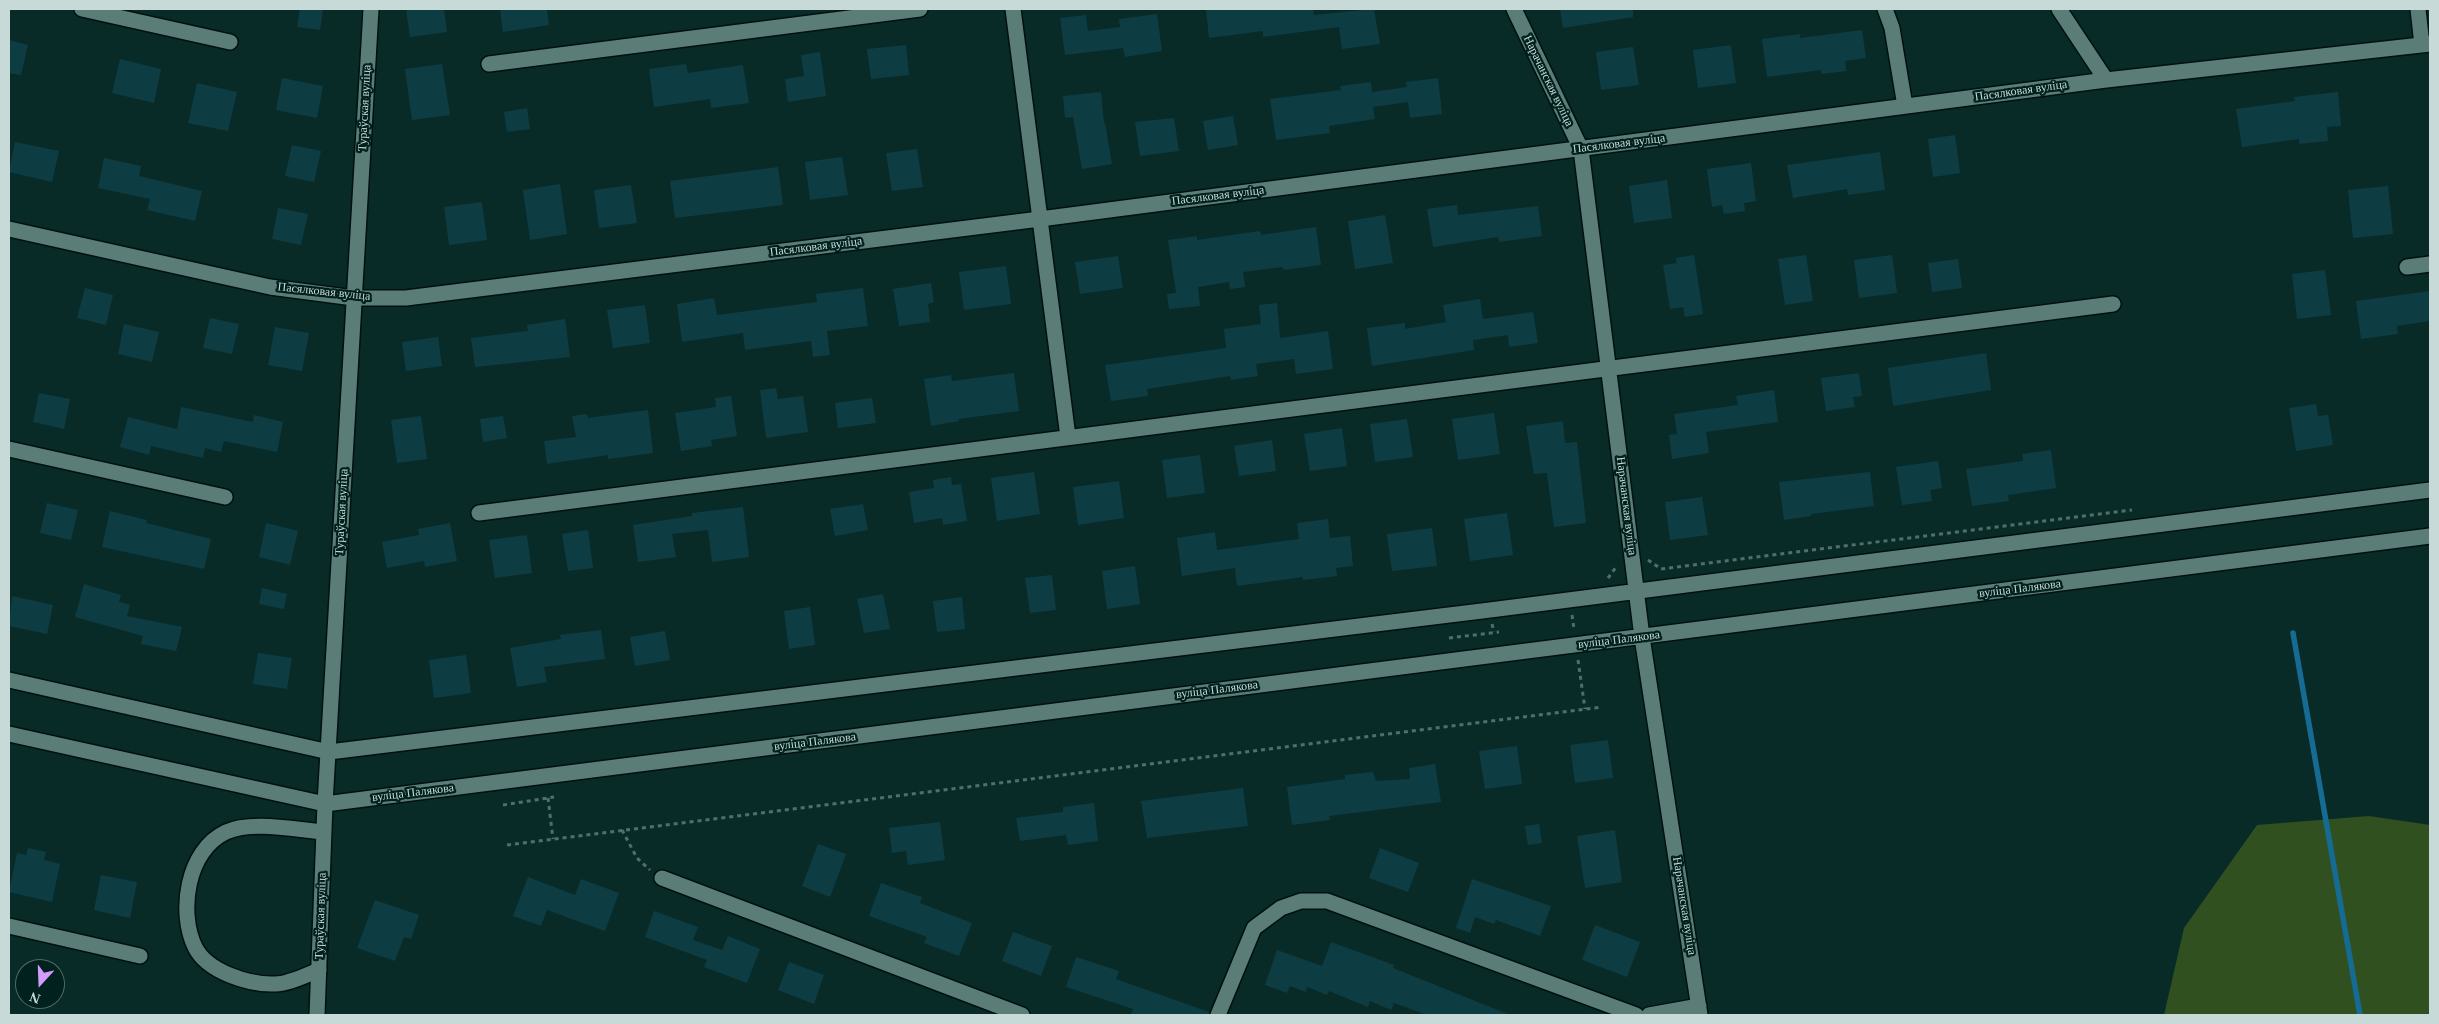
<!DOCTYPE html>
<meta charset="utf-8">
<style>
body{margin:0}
#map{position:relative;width:2439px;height:1024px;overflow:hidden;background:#092b28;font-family:"Times New Roman",serif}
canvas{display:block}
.frame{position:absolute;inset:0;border:10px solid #c8dad8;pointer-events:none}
.north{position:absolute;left:15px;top:959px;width:50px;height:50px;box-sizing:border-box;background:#00211e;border:1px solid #506b68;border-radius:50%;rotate:200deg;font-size:14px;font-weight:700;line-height:20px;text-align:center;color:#c8dad8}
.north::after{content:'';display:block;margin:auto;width:18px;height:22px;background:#d39cfc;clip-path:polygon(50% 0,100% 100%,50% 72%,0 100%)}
</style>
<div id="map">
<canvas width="2439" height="1024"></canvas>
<div class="frame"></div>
<div class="north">N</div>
</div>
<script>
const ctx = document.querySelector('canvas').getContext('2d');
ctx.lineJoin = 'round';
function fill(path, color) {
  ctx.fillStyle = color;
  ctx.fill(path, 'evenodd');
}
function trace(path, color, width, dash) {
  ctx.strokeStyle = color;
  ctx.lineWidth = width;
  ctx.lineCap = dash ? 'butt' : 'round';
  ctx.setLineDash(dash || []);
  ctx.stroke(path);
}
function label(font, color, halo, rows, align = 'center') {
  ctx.font = font + ' "Times New Roman",serif';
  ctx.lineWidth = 4.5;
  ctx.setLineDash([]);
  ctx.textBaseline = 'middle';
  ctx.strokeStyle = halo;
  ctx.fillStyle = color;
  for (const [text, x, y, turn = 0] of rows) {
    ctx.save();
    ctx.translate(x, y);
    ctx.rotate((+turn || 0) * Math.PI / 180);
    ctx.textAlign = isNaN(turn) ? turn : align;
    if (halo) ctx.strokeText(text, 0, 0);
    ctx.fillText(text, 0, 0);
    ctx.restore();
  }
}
fill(new Path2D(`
 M2369,816L2430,825V1015H2164L2184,928L2257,825Z`), '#305020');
trace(new Path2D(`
 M2293,633L2360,1015`), '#166b93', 5.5);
fill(new Path2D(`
 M300,9H323L320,30L297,27Z
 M406,9H444L447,32L410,37Z
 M500,9H547L549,25L503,32Z
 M1206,9H1313L1314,15L1374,9L1380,44L1342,49L1339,27L1263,37V31L1209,38Z
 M1560,9H1633V17L1563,28Z
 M1157,14L1162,51L1125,57L1123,48L1065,55L1060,18L1086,15L1088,31L1120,27L1119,19Z
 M1862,30L1866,58L1845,61L1846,71L1822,74L1821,70L1767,77L1762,39L1800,34V38Z
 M9,40L28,45L21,75L9,73Z
 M906,45L909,75L871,79L867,49Z
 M1731,45L1736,83L1698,88L1693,50Z
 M1633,47L1639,85L1601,90L1596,52Z
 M820,52L826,96L788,102L785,79L804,76L801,55Z
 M120,59L161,69L154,103L112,93Z
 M442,64L450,115L412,120L405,69Z
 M686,64L688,73L743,65L749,103L711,108L710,99L654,107L649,69Z
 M282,78L323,86L317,118L276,110Z
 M1438,78L1442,114L1410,118L1408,102L1373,107L1375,119L1329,126L1330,133L1276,140L1270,99L1341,90L1340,86L1371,82L1372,92L1407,87L1406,82Z
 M197,83L237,92L228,131L188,123Z
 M1101,92L1104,123H1105L1112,164L1082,169L1073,117L1065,118L1063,96Z
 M2338,92L2341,126L2327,127L2328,141L2299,144V139L2242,147L2236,109L2295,101L2294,97Z
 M527,108L530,129L507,132L504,112Z
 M1233,116L1238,145L1208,150L1203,121Z
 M1174,118L1179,151L1140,156L1135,122Z
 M1955,135L1960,173L1933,177L1928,139Z
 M15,142L59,151L52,182L9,172Z
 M292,145L321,151L314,182L285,176Z
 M917,149L923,187L892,191L886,153Z
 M1880,152L1885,190L1848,195L1847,189L1793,198L1787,165Z
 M842,157L848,195L810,200L805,162Z
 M104,158L141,166L139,176L202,191L195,221L147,210L150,199L98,188Z
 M1751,163L1756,201L1744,203L1745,211L1724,214L1722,205L1712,207L1707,169Z
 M778,167L783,205L675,218L670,181Z
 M1667,180L1672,218L1634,223L1629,186Z
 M560,184L567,234L530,240L523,190Z
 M631,185L637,223L599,228L594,190Z
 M2388,186L2393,234L2353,238L2348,190Z
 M482,202L487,240L449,245L444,207Z
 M1457,205L1458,215L1538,206L1542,236L1499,242L1498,237L1433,247L1427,209Z
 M278,208L308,214L301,245L272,239Z
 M1385,215L1393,263L1355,269L1348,221Z
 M1316,227L1321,265L1283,270V267L1243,272L1245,287L1230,289L1229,282L1198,287L1200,306L1169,309L1167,294L1176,293L1168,240L1197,236V240L1260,231L1261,235Z
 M1694,255L1703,314L1685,317L1683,307L1670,309L1663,265L1677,263L1676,258Z
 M1806,255L1813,301L1785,305L1778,259Z
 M1892,255L1897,293L1859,298L1854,260Z
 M1118,256L1123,288L1080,294L1075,262Z
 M1958,259L1962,288L1932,292L1928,263Z
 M1006,266L1011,304L964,310L959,272Z
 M2325,270L2331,315L2297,319L2292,274Z
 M931,283L934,302L928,304L930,322L899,326L893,289Z
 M85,288L113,295L106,325L77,318Z
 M863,288L868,326L827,331L830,355L813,357L811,341L745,350L743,333L682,342L677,304L714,298L717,315L817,302L816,294Z
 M2430,291V321L2397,326L2398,334L2361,339L2356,301Z
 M1480,299L1483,319L1533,312L1538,343L1509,347L1508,335L1473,340L1474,350L1372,366L1367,328L1405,323V329L1446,322L1443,305Z
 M1277,303L1280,338L1328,331L1333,369L1296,374L1294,359L1256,364L1258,376L1231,380L1230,376L1147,389L1148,396L1111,401L1105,365L1226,348L1224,329L1261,324L1259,305Z
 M645,305L650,343L613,348L607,310Z
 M210,318L239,324L232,354L203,348Z
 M565,319L570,357L475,367L471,338L528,331L527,325Z
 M124,324L159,332L152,362L118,354Z
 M275,327L309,333L302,371L268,365Z
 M438,337L442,366L406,371L402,342Z
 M1986,353L1991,390L1893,406L1888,368Z
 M1014,373L1019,411L958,419L959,421L931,426L924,379L951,375L952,381Z
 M1859,373L1862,396L1853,397L1855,407L1826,411L1821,378Z
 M776,388L778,399L803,396L808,432L766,438L760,390Z
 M1774,390L1778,422L1706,432L1709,453L1672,459L1669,435L1677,434L1674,414L1738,405L1736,396Z
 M39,393L70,399L64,429L33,422Z
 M731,396L737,436L711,440L712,446L681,451L675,413L716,407L715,398Z
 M872,398L876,423L838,428L835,403Z
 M2316,404L2318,416L2328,415L2333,445L2296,451L2289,408Z
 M181,407L253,422L254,415L283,422L277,452L224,441L221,452L205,448L203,458L151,446L149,455L120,447L128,417L177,429Z
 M648,410L653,453L608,459V455L547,464L544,441L576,437L572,416L587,414L588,418Z
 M1494,413L1500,454L1458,460L1452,419Z
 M421,416L427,459L397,463L391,420Z
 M503,416L507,438L483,442L480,419Z
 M1407,419L1413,457L1375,462L1370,424Z
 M1563,421L1565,443L1577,442L1586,523L1554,527L1547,473L1534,474L1526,426Z
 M1342,428L1347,466L1310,471L1304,434Z
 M1272,440L1276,471L1239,476L1234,446Z
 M2051,450L2056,488L2008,495L2009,501L1972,506L1966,469L2023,461L2022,454Z
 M1200,455L1205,493L1167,498L1162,460Z
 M1938,461L1942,488L1930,490L1932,501L1902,505L1896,467Z
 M1034,472L1040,514L997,521L991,478Z
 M1870,472L1874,506L1811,514V516L1784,520L1779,482Z
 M951,477L952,485L961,484L967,521L943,525L942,518L914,523L909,492L934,488L933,480Z
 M1119,481L1124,518L1078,525L1073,487Z
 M1702,497L1708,535L1670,540L1665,502Z
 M47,503L78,510L71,540L40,533Z
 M863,504L868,530L835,536L830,509Z
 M743,507L749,557L712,562L708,530L672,534L676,557L638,562L633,525L692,516V513Z
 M110,511L147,520L146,523L211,539L204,569L102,547Z
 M1507,513L1513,555L1470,561L1464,519Z
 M1328,519L1330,538L1350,536L1353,566L1336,568L1337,576L1303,580V577L1237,586L1235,568L1182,576L1177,538L1215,532L1217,550L1299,539L1297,523Z
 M266,523L298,531L290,565L259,557Z
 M450,523L457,561L425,567L424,561L387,568L382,542L419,535L418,529Z
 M1432,528L1437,566L1392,571L1387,534Z
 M588,530L593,568L568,571L562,534Z
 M527,535L532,573L495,578L489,540Z
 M1135,566L1140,604L1107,609L1102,571Z
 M1052,575L1056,610L1030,613L1025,578Z
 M84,584L121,595L119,602L130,605L127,616L182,627L176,651L141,644L143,636L75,617Z
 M262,588L287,594L284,609L259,604Z
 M883,594L890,629L864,633L857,599Z
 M12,596L53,605L47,634L9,626Z
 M962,597L965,629L937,632L933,601Z
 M810,607L815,645L789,649L784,611Z
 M601,630L605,659L544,667L547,682L517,687L510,648L561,639L560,635Z
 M665,631L670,660L635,666L630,637Z
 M258,653L292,658L287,689L253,684Z
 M466,655L471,693L434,698L429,660Z
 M1608,740L1613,778L1575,783L1570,745Z
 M1517,746L1522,784L1485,789L1479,751Z
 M1435,764L1441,802L1329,816L1330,820L1292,825L1287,787L1345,779V775L1373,772L1376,781L1410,779L1409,768Z
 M1243,788L1248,826L1147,838L1141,801Z
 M1094,803L1098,841L1068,845L1066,835L1020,841L1016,818L1063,812V807Z
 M940,822L945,860L908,865L906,851L892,853L889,828Z
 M1539,824L1542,843L1528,845L1525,826Z
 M1615,830L1622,882L1585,888L1577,836Z
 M818,844L846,854L830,897L802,886Z
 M28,848L46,852L44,860L60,864L52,902L9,892L17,853L26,855Z
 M1380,848L1419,863L1408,892L1369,878Z
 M101,875L137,882L130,918L94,910Z
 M528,877L575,895L581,879L619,893L605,931L547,910L541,926L513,916Z
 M1472,879L1551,906L1540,936L1496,920L1494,924L1475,917L1470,933L1456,928Z
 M881,883L922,897L920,903L972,923L959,956L924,943L927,937L869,916Z
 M375,900L419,915L411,939L404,937L395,961L357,948Z
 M654,911L698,927L693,940L722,950L728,936L760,949L747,983L704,967L707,960L645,937Z
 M1595,925L1640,942L1627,977L1582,960Z
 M1013,932L1052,946L1041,976L1002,961Z
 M1331,942L1394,965L1393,968L1510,1015H1427L1394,1003L1391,1010L1370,1001L1368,1007L1329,991L1327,995L1307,987L1306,992L1290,986L1287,993L1265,985L1277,950L1322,966Z
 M1076,957L1119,971L1116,979L1209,1012V1015H1131L1133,1009L1066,987Z
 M789,962L824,975L814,1004L778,990Z`), '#0e3c43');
const minor = new Path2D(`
 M82,9L230,42
 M1013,9L1068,437
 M1514,9L1581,149L1642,637L1700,1015
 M1885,9L1892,28L1905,106
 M2059,9L2106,80
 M2418,9L2422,45
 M489,64L920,9
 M9,229L270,287L354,298H406L1040,219L2106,80L2430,44
 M2407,267L2430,264
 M9,449L225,497
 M479,513L2113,304
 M9,680L329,752L1490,610L2430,490
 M9,734L325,804L2430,536
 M662,878L1022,1015
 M9,926L140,956
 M319,970C306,975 289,984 275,984C250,985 207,972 195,947C178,912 187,850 226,832C251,820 297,830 324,832
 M317,1015L325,804L371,9
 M1218,1015L1254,928L1281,908L1301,901H1327L1636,1015
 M1649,1015L1699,1006`);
trace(minor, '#001210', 18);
trace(new Path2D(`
 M1648,560L1661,569L2132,510
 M1608,578L1616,567
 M1572,615L1574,629
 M1492,624L1494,632
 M1449,638L1499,632
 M1578,660L1585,709
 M548,798L553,839
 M503,805L554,797
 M622,830L637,858L650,870
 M507,845L1602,707`), '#526e6b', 3, [4, 4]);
trace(minor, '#5b7d78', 15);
label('12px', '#c8dad8', '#00211e', [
 ["Нарачанская вуліца",1548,81,64],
 ["Пасялковая вуліца",2021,91,-8],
 ["Тураўская вуліца",365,108,-87],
 ["Пасялковая вуліца",1619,144,-7],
 ["Пасялковая вуліца",1218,196,-7],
 ["Пасялковая вуліца",816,247,-7],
 ["Пасялковая вуліца",324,292,6],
 ["Нарачанская вуліца",1626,506,83],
 ["Тураўская вуліца",342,512,-87],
 ["вуліца Палякова",2020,589,-7],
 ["вуліца Палякова",1619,640,-7],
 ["вуліца Палякова",1217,690,-7],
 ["вуліца Палякова",815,742,-7],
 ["вуліца Палякова",413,793,-7],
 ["Нарачанская вуліца",1684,906,81],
 ["Тураўская вуліца",321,916,-88]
]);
</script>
